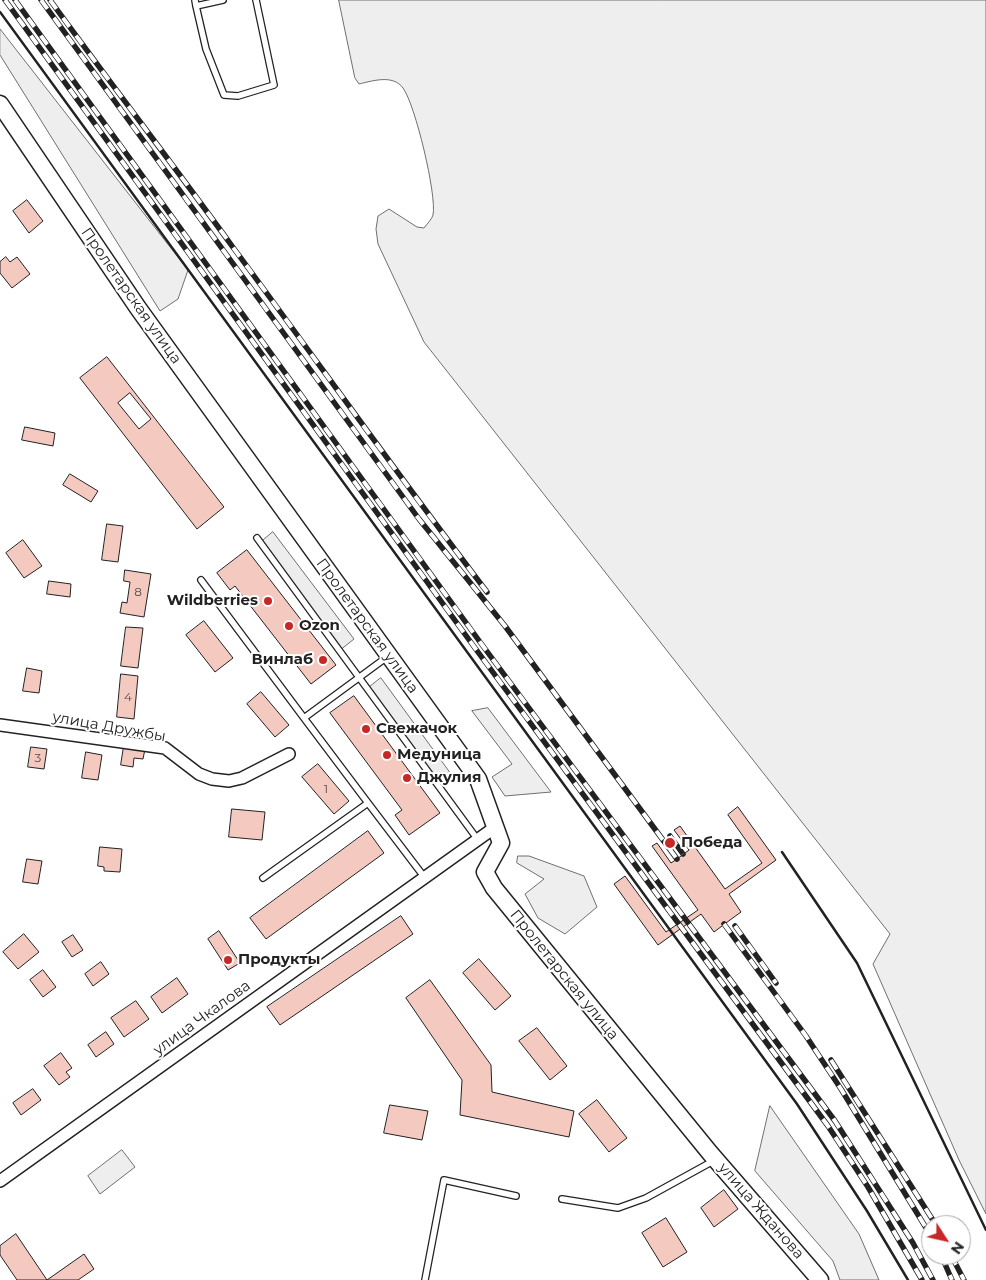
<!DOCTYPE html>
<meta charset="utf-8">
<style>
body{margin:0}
#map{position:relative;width:986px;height:1280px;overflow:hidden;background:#fff;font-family:Montserrat,sans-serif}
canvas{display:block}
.north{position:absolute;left:921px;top:1215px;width:50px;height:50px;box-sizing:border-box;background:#fff;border:1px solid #a7a7a7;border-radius:50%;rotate:125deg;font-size:14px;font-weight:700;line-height:20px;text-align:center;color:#222}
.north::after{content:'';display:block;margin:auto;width:18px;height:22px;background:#c62828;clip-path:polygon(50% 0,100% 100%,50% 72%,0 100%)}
</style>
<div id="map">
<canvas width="986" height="1280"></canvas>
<div class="north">N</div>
</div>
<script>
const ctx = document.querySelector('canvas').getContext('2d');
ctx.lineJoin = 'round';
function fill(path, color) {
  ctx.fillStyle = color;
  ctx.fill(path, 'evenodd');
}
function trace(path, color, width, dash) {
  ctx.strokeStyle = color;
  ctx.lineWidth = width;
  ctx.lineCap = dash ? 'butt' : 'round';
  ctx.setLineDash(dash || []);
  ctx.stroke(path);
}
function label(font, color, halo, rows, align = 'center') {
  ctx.font = font + ' Montserrat,sans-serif';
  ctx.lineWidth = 4;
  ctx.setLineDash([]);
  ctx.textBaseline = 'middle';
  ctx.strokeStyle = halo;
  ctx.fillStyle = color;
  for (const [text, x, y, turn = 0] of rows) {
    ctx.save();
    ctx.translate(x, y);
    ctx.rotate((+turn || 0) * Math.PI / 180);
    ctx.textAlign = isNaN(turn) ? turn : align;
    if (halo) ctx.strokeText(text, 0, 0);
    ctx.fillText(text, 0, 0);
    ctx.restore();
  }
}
const green = new Path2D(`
 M339,0H986V1214L959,1160L873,964L890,934L424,342L378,244L376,229L378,216L389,209L417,227L424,228C427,224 432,219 433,215C437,195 415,104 403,88C393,74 372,81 359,84L355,78Z
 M0,29L188,270L178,299L160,311L0,55Z
 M488,708L551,792L505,796L492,777L512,764L472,711Z
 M518,856H529L584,876L597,907L565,934L538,918L525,894L544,879L517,863Z
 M770,1106L859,1234L879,1280H840L833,1261L755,1171Z
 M122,1150L135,1167L100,1194L88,1176Z`);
fill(green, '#eee');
trace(green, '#6f6f6f', 1);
const parking = new Path2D(`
 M273,532L354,639L339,651L260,543Z
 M381,678L451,774L437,784L367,689Z`);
fill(parking, '#ededed');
trace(parking, '#6f6f6f', 1);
const building = new Path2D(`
 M27,200L43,221L29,233L13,211Z
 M6,257L10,262L17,257L30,274L12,288L0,273V262Z
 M107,357L224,507L197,529L80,378Z
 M130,393L151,419L139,429L118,403Z
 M25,427L55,433L53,446L22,440Z
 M70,474L98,491L91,502L63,485Z
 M107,524L123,526L118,562L102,560Z
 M23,540L42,566L24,578L6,553Z
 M247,550L336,665L311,684L235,586L230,590L217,573Z
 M125,570L151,574L144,617L120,613L122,602L127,603L130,582L124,581Z
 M49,581L71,584L70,597L47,594Z
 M204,621L233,658L215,672L186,635Z
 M126,627L143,628L138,668L121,666Z
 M27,668L42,671L39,693L23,691Z
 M121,674L138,676L134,719L117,717Z
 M261,692L289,725L275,737L247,704Z
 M354,696L440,813L409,835L395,815L402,810L330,713Z
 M124,746L145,749L143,759L134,758L133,767L121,765Z
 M31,747L47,749L44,769L28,767Z
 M86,752L102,755L98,780L82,778Z
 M318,764L349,801L334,814L302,777Z
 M738,807L776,860L729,894L741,912L730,920L714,932L701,914L658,945L614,884L625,876L666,932L698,910L652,846L657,843L671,863L677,859L689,850L674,830L680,826L725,889L762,863L728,815Z
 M232,809L265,812L262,840L229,837Z
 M368,831L384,853L266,939L250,918Z
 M100,847L122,849L120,872L104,871V867L98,866Z
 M27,859L42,861L38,884L23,882Z
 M401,916L413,934L280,1025L267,1007Z
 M219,931L240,963L228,970L208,939Z
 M24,934L39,952L18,969L3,952Z
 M73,935L83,950L72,957L62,942Z
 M479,959L511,996L495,1010L463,973Z
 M101,962L109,974L93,986L85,974Z
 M43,970L56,987L43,997L30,980Z
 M177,978L188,994L162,1013L151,997Z
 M430,980L491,1065L492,1092L574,1111L569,1137L460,1115L462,1080L406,998Z
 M136,1001L149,1019L124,1037L111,1018Z
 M537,1028L567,1066L550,1080L519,1041Z
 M106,1032L114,1044L96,1057L88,1045Z
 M61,1053L72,1068L66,1072L70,1077L59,1085L44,1066Z
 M33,1089L41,1100L21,1115L13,1103Z
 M597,1100L627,1138L609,1152L579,1114Z
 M390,1105L428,1111L422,1140L384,1133Z
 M724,1190L738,1209L714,1227L701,1208Z
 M666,1218L687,1252L663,1267L642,1233Z
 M16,1234L47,1280L84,1254L94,1269L78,1280H17L0,1255V1246Z`);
fill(building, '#f3c9c0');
trace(building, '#222', 1);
const lane = new Path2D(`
 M195,0L196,6L223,0
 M196,6L206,49L224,95L238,96L274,85L256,0
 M257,538L478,840
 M201,580L304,718L387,657
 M368,803L425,878
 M263,878L368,803L304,718
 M562,1199L618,1208L646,1198L715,1160
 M425,1280L444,1180L516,1196`);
const street = new Path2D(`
 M0,725L165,748L199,774L212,779L229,781L242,778L289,754
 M0,1181L494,828`);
const secondary = new Path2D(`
 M0,104L138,308L478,779L501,843L485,872L494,888L710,1153L820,1280`);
trace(lane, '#222', 8);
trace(street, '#222', 14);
trace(secondary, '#222', 19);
trace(lane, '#fff', 5.5);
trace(street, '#fff', 11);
trace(secondary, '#fff', 16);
const rail = new Path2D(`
 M5,0L475,648L828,1126L868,1187L922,1280
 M15,0L480,642L835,1121L913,1243L933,1280
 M41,0L419,519L505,626L677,859
 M50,0C110,83 172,163 232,246C317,361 400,478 487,592
 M670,836L683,854
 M724,924L806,1036L841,1089L931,1236
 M735,926L776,983
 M831,1060L936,1225
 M941,1255L952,1280
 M951,1255L964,1280`);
trace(rail, '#222', 5.5);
trace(rail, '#fff', 4, [11]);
trace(new Path2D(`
 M0,12L797,1104L867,1211L908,1280
 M782,852L857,963L986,1230`), '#222', 2.5);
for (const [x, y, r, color] of [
 [268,601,5,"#c62828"],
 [289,626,5,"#c62828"],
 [323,660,5,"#c62828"],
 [366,729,5,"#c62828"],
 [387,755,5,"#c62828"],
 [407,778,5,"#c62828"],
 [670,843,6,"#c62828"],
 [228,960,5,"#c62828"]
]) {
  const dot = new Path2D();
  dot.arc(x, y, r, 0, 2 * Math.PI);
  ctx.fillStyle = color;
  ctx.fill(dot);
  trace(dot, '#fff', 2);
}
label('12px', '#564c4a', null, [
 ["8",138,592],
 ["4",128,697],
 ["3",38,758],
 ["1",326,789]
]);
label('15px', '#222', '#fff', [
 ["Пролетарская улица",131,296,55],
 ["Пролетарская улица",367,626,54],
 ["улица Дружбы",109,727,10],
 ["Пролетарская улица",564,975,51],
 ["улица Чкалова",202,1018,-36],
 ["улица Жданова",761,1211,49]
]);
label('bold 15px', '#222', '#fff', [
 ["Wildberries",258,601,"right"],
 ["Ozon",299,626],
 ["Винлаб",313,660,"right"],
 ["Свежачок",376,729],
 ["Медуница",397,755],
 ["Джулия",417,778],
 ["Победа",681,843],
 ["Продукты",238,960]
], 'left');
</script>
